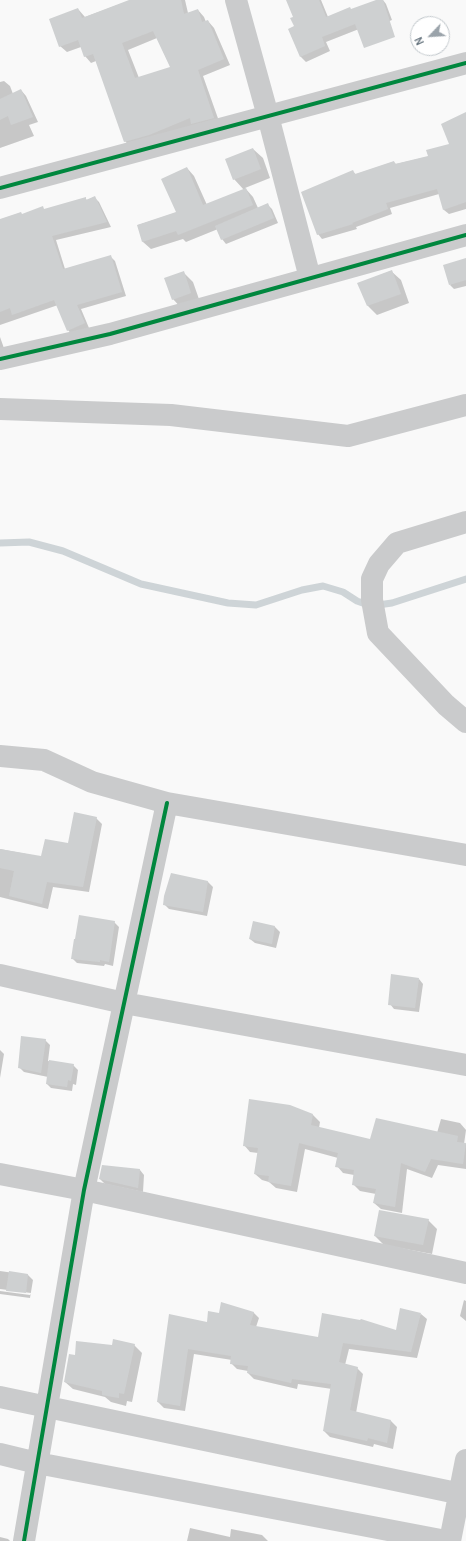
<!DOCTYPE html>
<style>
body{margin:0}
#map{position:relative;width:466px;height:1541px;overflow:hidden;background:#f9f9f9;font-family:Karla,sans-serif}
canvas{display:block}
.north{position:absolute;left:410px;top:16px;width:40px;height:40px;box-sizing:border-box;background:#fff;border:1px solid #c2c8cc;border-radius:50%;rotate:245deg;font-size:11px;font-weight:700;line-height:16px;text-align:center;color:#67757f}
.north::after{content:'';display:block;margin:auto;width:14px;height:18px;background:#9aa3aa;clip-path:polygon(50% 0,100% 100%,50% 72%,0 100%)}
</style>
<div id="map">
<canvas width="466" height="1541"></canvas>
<div class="north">N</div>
</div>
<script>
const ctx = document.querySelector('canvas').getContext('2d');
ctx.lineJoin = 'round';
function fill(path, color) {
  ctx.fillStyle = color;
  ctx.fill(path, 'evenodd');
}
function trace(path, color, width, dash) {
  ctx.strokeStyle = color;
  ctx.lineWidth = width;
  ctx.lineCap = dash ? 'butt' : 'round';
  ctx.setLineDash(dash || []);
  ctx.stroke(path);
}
fill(new Path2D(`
 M131,0H185L188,13L198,10L204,17L206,22L208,21L214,28L230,65L203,76L220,124L131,148L125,141L96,61L91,63L85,56L81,47L67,52L60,46L78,9L85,17ZM157,38L171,68L139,78L128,50Z
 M287,0H321L328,17L383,0L386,4L392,20L362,32L359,29L326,42L330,51L306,62L301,57L289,30L295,27V17Z
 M4,81L10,86L13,94L21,90L26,96L38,122L29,125L34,136L0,148V82Z
 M466,148V209L449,214L444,210L439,194L390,208L392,214L356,227L357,229L322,239L318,234L353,172L357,175L394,162L396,164Z
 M253,149L263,158L270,178L245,188L253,197L258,208L267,204L272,209L278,223L226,244L222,239L218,229L186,242L183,239L151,249L143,242L138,225L177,213L187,168L194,176L207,205L244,190L234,179Z
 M94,197L99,202L111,227L56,240L65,269L110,256L115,261L126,296L81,309L89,328L72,335L68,330L58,305L0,325V241L22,215L45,210L85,198L87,200Z
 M466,259V286L454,289L450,285Z
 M391,271L401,280L409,303L377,315L368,306L359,283Z
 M183,272L193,282L200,302L182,309L173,299Z
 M0,337L5,351L0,353Z
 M96,818L102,824L89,892L53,887L48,909L0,897V849L42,857L69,845Z
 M172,874L208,882L213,887L207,916L169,909L164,904Z
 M114,922L119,927L113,966L105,964L104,966L77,963L72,958Z
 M254,923L275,927L280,932L276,948L255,943L250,939Z
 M419,979L423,984L419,1012L394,1009L390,1004Z
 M45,1040L50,1045L48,1061L73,1065L78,1070L76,1085L73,1084L72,1091L51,1088L47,1084L48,1077L24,1072L19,1067Z
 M0,1050L4,1054L0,1078Z
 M289,1106L313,1115L320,1122L319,1128L370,1140L437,1133L441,1119L460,1123L466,1130L464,1144H466V1169L438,1165L432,1178L407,1169L402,1213L381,1209L374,1203L376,1194L360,1191L353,1184L354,1175L343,1173L337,1166L338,1158L305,1149L297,1192L276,1188L269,1182L262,1180L255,1174L258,1153L250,1152L244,1145Z
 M140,1170L144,1175L143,1192L105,1184L100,1179Z
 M428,1220L437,1229L432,1254L384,1245L375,1236Z
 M0,1271L28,1275L33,1280L30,1298L0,1294V1291L30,1295L31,1293L0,1289Z
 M464,1300L466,1301V1321L460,1316Z
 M253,1312L259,1318L256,1327L319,1338L397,1331L421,1314L427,1319L417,1358L349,1349L345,1365L357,1368L363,1374L356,1413L391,1421L397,1427L393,1449L374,1444L373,1447L330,1437L324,1431L332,1389L298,1384L297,1389L254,1379L248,1373V1371L237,1369L231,1363L232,1360L194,1354L185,1411L164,1408L158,1402L170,1315L208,1323L220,1314Z
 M134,1345L142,1353L132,1402L127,1401L126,1406L111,1402L105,1397L73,1389L65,1382L76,1356L112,1346Z
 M190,1528L230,1537L231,1529L262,1535L268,1541H187Z
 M0,1537L8,1539L10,1541H0Z`), '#0003');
trace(new Path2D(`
 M0,543L29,542L63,551L141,584L228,603L256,605L302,590L323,586L343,592L357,601L371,606L392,603L466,579`), '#ced4d7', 7);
fill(new Path2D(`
 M129,0H181L184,14L198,9L202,22L208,20L224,59L198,70L214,118L191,124L190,118L149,135L124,142L93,54L84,57L78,40L59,47L49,19L78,8L82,18ZM153,31L170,67L135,78L122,43Z
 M286,0H319L326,17L350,7L351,9L376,0H383L395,37L364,48L355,24L322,37L325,46L300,57L288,29L294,26L290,18L293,17Z
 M21,89L33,117L11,125L8,116L0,120V99Z
 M466,112V202L443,210L437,189L386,203L388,209L352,223L353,224L317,235L301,192L353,170L355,174L394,161L395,164L428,156L426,150L449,144L441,124Z
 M253,148L261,169L233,180L225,159Z
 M187,167L203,205L246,188L253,205L178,235L176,231L142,242L137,225L176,212L161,179Z
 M95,196L107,222L52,236L63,269L111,255L122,292L77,305L85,323L67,331L54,300L12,315L10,308L0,312V219L21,212L22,214L43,206L44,209L86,197V200Z
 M268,203L274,218L221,240L215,226Z
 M466,258V280L449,285L443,265Z
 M392,270L401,294L367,306L357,283Z
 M184,271L191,293L172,300L164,278Z
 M74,812L97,817L83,887L47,882L42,904L9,896L14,871L0,868V849L41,856L45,839L68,843Z
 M171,873L208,881L203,912L163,905L164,896Z
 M79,915L115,921L109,962L100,960V962L71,959L74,939H75Z
 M253,921L275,926L272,944L249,939Z
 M391,974L419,978L415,1008L388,1005Z
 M21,1036L46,1039L41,1073L18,1068Z
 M49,1060L74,1064L71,1081L68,1080L67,1087L46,1084Z
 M249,1099L290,1105L313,1114L311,1125L370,1139L376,1118L458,1136L457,1142L466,1143L463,1164L431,1159L425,1172L401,1163L395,1207L373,1203L376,1189L352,1185L354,1170L335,1167L338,1153L299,1143L291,1186L268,1182L269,1176L254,1174L258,1148L243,1146Z
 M102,1165L140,1169L138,1188L99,1179Z
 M379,1210L429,1219L423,1245L374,1236Z
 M9,1271L28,1274L26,1293L6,1291Z
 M221,1302L254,1312L250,1325L318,1337L322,1313L360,1320L361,1319L396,1330L400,1308L421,1313L411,1352L343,1343L339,1362L358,1367L350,1410L391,1420L387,1443L368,1438L367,1441L323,1431L331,1384L292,1379L291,1383L247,1373L248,1366L230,1364L231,1356L188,1349L180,1406L157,1402L169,1314L207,1322L208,1311L219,1313Z
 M113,1339L135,1344L124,1394L119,1393V1398L102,1395V1391L64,1382L69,1354L75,1355L76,1341L112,1345Z`), '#ced0d1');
trace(new Path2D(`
 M236,0L268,116L310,278
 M0,188L466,63
 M0,359L110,334L466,235
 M0,409L171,415L348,436L466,405
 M466,522L397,543L379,564L372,579V600L378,633L446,705L466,722
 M0,756L44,760L92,782L167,803L466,855
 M0,975L124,1003L466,1065
 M0,1174L84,1190L466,1273
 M0,1397L466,1495
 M0,1454L37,1463L446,1541
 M24,1541L84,1190L167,803
 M450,1541L466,1460`), '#cacbcc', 22);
trace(new Path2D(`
 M0,188L466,63
 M0,359L110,334L466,235
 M24,1541L84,1190L167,803`), '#00873e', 4);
</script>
